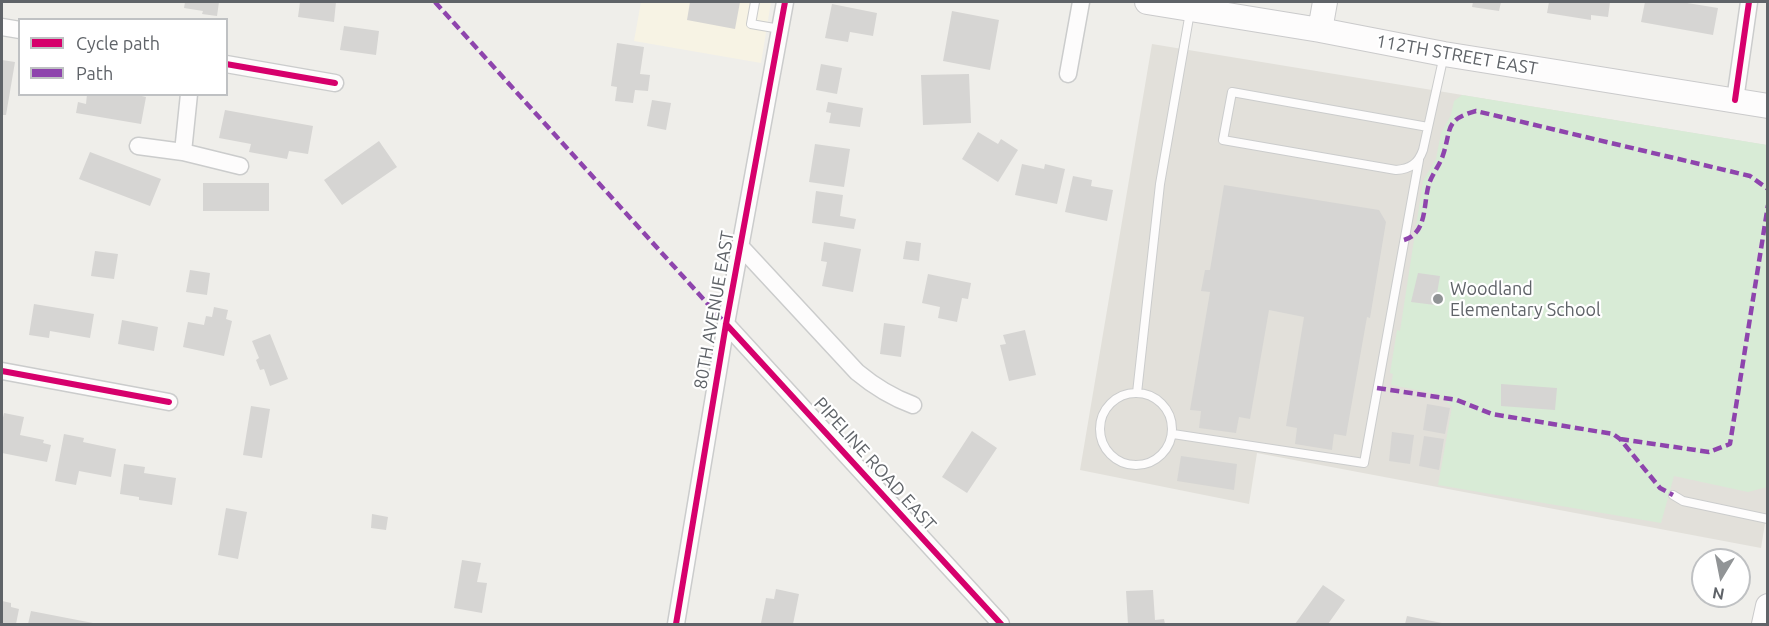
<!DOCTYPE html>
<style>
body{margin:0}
#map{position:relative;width:1769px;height:626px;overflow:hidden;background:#efeeea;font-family:Ubuntu,sans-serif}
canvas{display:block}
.frame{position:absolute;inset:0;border:3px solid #5f6368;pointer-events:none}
.legend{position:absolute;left:18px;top:18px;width:210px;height:78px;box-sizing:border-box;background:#fff;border:2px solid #bfc1c3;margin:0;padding:8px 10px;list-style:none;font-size:18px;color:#5f6368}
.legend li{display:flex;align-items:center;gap:12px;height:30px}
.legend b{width:30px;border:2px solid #bfc1c3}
.north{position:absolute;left:1691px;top:548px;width:60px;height:60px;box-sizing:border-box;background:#fff;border:2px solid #bfc1c3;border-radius:50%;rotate:190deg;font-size:16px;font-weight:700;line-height:24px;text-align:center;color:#5f6368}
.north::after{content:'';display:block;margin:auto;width:21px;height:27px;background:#919496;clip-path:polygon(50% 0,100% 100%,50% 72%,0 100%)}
</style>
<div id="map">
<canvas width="1769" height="626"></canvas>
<div class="frame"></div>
<ul class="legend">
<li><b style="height:8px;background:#d6006c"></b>Cycle path</li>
<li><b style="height:8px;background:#8e44ad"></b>Path</li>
</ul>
<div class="north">N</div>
</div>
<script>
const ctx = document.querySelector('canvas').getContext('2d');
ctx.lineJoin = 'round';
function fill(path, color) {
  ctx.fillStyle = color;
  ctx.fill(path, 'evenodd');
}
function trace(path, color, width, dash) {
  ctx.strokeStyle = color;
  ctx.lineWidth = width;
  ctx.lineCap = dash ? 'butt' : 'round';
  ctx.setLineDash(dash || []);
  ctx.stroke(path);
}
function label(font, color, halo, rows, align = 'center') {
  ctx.font = font + ' Ubuntu,sans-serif';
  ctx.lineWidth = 4.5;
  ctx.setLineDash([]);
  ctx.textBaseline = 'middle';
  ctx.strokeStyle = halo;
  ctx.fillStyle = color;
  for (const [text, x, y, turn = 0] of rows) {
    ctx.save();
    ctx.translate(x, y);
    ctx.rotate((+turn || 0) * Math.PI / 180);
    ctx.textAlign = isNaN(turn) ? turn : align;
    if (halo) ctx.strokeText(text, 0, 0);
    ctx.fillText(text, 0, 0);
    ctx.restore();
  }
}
fill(new Path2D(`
 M641,2H771L761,63L634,41Z`), '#f7f3e4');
fill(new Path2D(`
 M1152,44L1767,145L1768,505L1761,548L1257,453L1249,504L1080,470Z`), '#e2e0da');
fill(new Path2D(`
 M1462,95L1767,145V487L1748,492L1674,476L1661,523L1438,485L1452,407L1438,394L1391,385L1393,374L1390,373L1397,330L1400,331L1423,181L1436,159L1441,133L1451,115L1454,101Z`), '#d8ebd6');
fill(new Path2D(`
 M185,2H219L217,16L202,14L203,11L184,8Z
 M300,2H336L334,22L298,17Z
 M690,2H740L735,29L687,20Z
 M1473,2H1501L1499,11L1472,7Z
 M1549,2H1610L1608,17L1591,15V20L1547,13Z
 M1645,2H1681L1718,8L1713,35L1641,22Z
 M832,4L877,13L873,36L850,32L848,42L825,38Z
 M952,11L999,20L990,70L943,61Z
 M344,26L379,31L376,55L340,50Z
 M617,43L644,47L640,74L650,75L648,91L635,90L633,103L615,101L617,87L611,86Z
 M2,60L15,62L6,115H2Z
 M821,64L842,68L837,94L816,90Z
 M969,74L971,123L923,125L921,75Z
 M87,94H133L146,97L141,124L76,113L78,102L86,104Z
 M652,100L671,103L666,130L647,126Z
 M828,102L863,108L860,127L829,123L831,113L826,112Z
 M225,110L313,126L308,154L289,151L287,159L249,152L251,144L219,138Z
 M978,132L998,144L1001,139L1018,150L998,182L962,159Z
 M379,141L397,167L342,205L324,180Z
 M815,144L850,149L844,187L809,182Z
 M90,152L161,179L150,206L79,179Z
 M1022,164L1044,169L1045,164L1065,169L1057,204L1015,195Z
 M1073,176L1092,180L1091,186L1113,190L1107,221L1065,212Z
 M203,183H269V211H203Z
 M1224,185L1379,210L1386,222L1370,318L1367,317L1346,436L1334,434L1332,450L1295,444L1297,428L1286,426L1304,317L1269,310L1250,419L1239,417L1236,433L1199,428L1201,411L1190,410L1210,292L1201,291L1205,270H1210Z
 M816,191L843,195L840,216L856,219L854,229L812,223Z
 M906,241L921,243L919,261L903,259Z
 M824,242L861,249L853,292L822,286L827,262L821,261Z
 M95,251L118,254L114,279L91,276Z
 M190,270L210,273L207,295L186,292Z
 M1418,273L1440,276L1435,305L1411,302Z
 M928,274L971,283L968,299L962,298L957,322L938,318L940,307L922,303Z
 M34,304L94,314L90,338L50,331L49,338L29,335Z
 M214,307L228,310L226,319L232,321L224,356L183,347L188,322L204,325L206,316L212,317Z
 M122,320L158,327L154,351L118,344Z
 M884,323L905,326L901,357L880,354Z
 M1025,330L1036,375L1009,381L1000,345L1006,344L1003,335Z
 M270,334L288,379L270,386L264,369L260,370L256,360L259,358L252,341Z
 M1501,384L1557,388L1555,410L1501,406Z
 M1427,404L1450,408L1445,434L1423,430Z
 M251,406L270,409L262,458L243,455Z
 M4,413L24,417L20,435L44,440L43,443L51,445L47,462L2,453V422Z
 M972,431L997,448L967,493L942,477Z
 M1392,432L1414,435L1410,464L1389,461Z
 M64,434L84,438L83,442L116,449L111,477L79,471L76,485L55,481Z
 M1424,436L1444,439L1439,470L1419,466Z
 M1181,456L1237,464L1234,490L1177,481Z
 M124,464L145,467L144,473L176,478L172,505L139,500V497L120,494Z
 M226,508L247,512L238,559L218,555Z
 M372,514L388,517L386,530L371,528Z
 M462,560L481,563L477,582L487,583L482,613L454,608Z
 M1323,585L1345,600L1328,624H1295Z
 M776,589L799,594L793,624L761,623L766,598L774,599Z
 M1153,590L1155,620L1164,619L1165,624H1128L1126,591Z
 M2,601L11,603V607L19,609L16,624H2Z
 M31,611L93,623V624H28Z
 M1407,616L1442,623V624H1405Z`), '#d6d5d3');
const lane = new Path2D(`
 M755,2L751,24L780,29
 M1428,127L1232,92L1223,140L1396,170C1410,169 1418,164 1423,150L1444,55
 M1100 429a36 36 0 1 1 72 0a36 36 0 1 1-72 0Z
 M1137,393L1160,184L1190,12
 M1173,434L1364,463L1419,160
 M1673,495L1683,501L1768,519`);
const street = new Path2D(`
 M2,27L20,30
 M226,64L335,83
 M1068,74L1081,2
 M1735,100L1749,2
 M138,146L183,152L189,94
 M183,152L240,166
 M740,246L857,372C875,387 891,397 913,405
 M726,324L1001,624
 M2,371L169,402
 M676,624L726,324L785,2`);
const secondary = new Path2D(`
 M1147,2L1320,30L1444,54L1768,106
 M1320,30L1325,2
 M1764,624L1768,606`);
trace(lane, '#cbcccc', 10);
trace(street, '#cbcccc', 19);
trace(secondary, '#cacacb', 26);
trace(lane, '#fdfcfc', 8);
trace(street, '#fdfcfc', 16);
trace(secondary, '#fdfcfc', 24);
trace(new Path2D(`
 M435,2L726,324
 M1404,240C1428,233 1423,203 1429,184C1432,174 1440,165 1443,155C1452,128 1444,120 1476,111L1750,176L1768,189
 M1377,388L1457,400L1492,414L1613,434L1620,439L1660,488L1673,495
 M1620,439L1709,452L1730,444L1768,205`), '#8e44ad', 4.5, [9, 4.5]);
trace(new Path2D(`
 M226,64L335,83
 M1735,100L1749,2
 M726,324L1001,624
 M2,371L169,402
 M676,624L726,324L785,2`), '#d6006c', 6);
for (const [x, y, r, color] of [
 [1438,299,6,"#919496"]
]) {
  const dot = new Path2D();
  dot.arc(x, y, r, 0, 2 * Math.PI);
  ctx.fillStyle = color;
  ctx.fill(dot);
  trace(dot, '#fff', 2);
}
label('18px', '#5f6368', '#fff', [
 ["112TH STREET EAST",1457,55,10],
 ["80TH AVENUE EAST",714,310,-80],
 ["PIPELINE ROAD EAST",875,464,48]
]);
label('18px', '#5f6368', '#fff', [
 ["Woodland",1450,289],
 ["Elementary School",1450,310]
], 'left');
</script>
